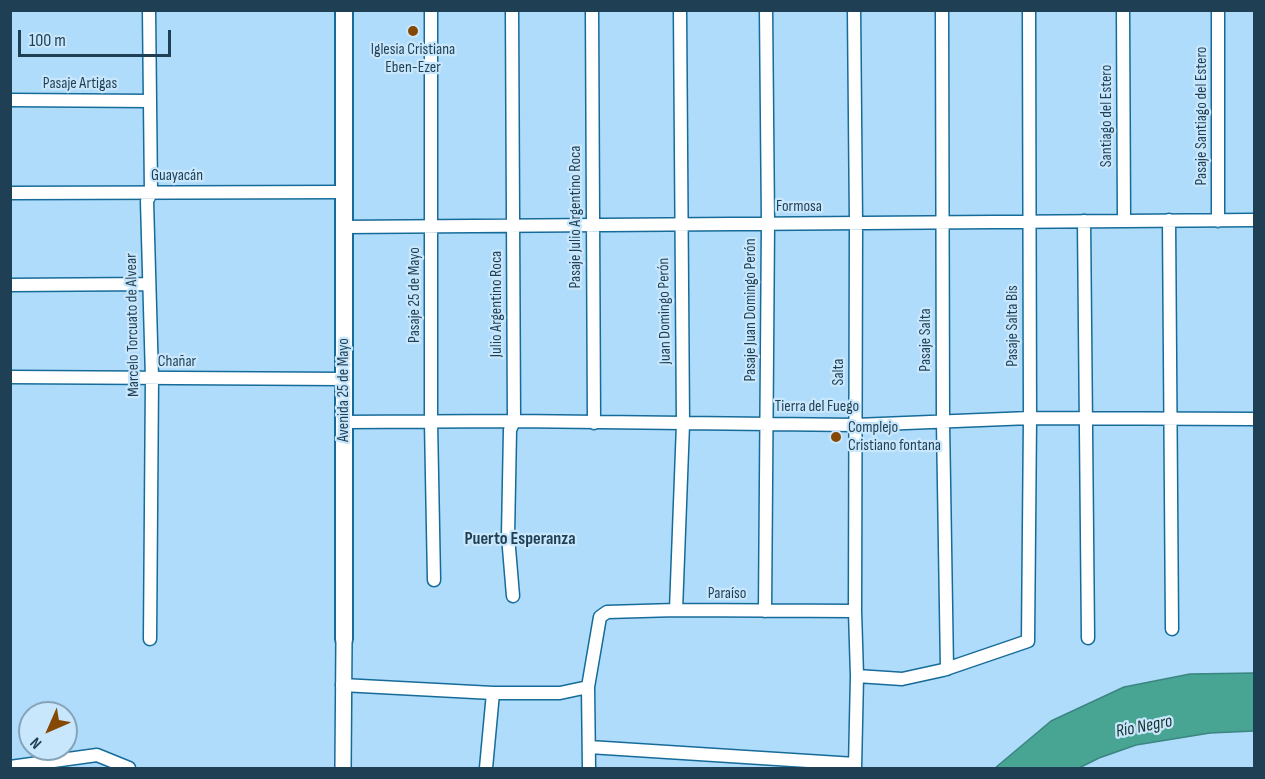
<!DOCTYPE html>
<meta charset="utf-8">
<style>
body{margin:0}
#map{position:relative;width:1265px;height:779px;overflow:hidden;background:#afdcfb;font-family:"Sofia Sans Condensed",sans-serif}
canvas{display:block}
.frame{position:absolute;inset:0;border:12px solid #1e3f54;pointer-events:none}
.north{position:absolute;left:18px;top:701px;width:60px;height:60px;box-sizing:border-box;background:#c9e7fc;border:2px solid #85a4b9;border-radius:50%;rotate:225deg;font-size:16px;font-weight:700;line-height:24px;text-align:center;color:#1e3f54}
.north::after{content:'';display:block;margin:auto;width:21px;height:27px;background:#854805;clip-path:polygon(50% 0,100% 100%,50% 72%,0 100%)}
.scale{position:absolute;left:18px;top:30px;width:153px;height:27px;box-sizing:border-box;border:3px solid #1e3f54;border-top:0;padding-left:8px;font-size:18px;line-height:21px;white-space:nowrap;color:#1e3f54;-webkit-text-stroke:4px #c9e7fc;paint-order:stroke}
</style>
<div id="map">
<canvas width="1265" height="779"></canvas>
<div class="frame"></div>
<div class="north">N</div>
<div class="scale">100 m</div>
</div>
<script>
const ctx = document.querySelector('canvas').getContext('2d');
ctx.lineJoin = 'round';
function fill(path, color) {
  ctx.fillStyle = color;
  ctx.fill(path, 'evenodd');
}
function trace(path, color, width, dash) {
  ctx.strokeStyle = color;
  ctx.lineWidth = width;
  ctx.lineCap = dash ? 'butt' : 'round';
  ctx.setLineDash(dash || []);
  ctx.stroke(path);
}
function label(font, color, halo, rows, align = 'center') {
  ctx.font = font + ' "Sofia Sans Condensed",sans-serif';
  ctx.lineWidth = 4.5;
  ctx.setLineDash([]);
  ctx.textBaseline = 'middle';
  ctx.strokeStyle = halo;
  ctx.fillStyle = color;
  for (const [text, x, y, turn = 0] of rows) {
    ctx.save();
    ctx.translate(x, y);
    ctx.rotate((+turn || 0) * Math.PI / 180);
    ctx.textAlign = isNaN(turn) ? turn : align;
    if (halo) ctx.strokeText(text, 0, 0);
    ctx.fillText(text, 0, 0);
    ctx.restore();
  }
}
const water = new Path2D(`
 M1254,673V731L1210,733L1136,745L1099,758L1079,768H995L1051,721L1124,687L1190,674Z`);
fill(water, '#48a493');
trace(water, '#3b8680', 1.5);
const minor = new Path2D(`
 M149,10L151,193L147,201L152,378L150,639
 M431,10V422L434,580
 M512,10L514,421L510,430L508,536L513,596
 M592,10L594,423
 M854,10L856,223L855,611L857,676L855,768
 M942,10L943,422L947,669
 M1123,10L1124,221
 M10,100L150,101
 M10,193L344,192
 M1169,220L1172,629
 M1084,221L1088,638
 M1218,221V10
 M343,227L1254,220
 M10,285L148,284
 M10,377L344,379
 M344,422L514,421L856,425L1030,418L1254,419
 M676,610L683,424L680,10
 M765,611L768,223L766,10
 M857,676L902,679L943,670L1028,641L1030,418L1029,10
 M342,685L493,693H560L588,687
 M589,747L855,764
 M10,767L97,755L129,768
 M486,768L493,693
 M589,768L588,687L600,617L607,612L676,610L855,611`);
const tertiary = new Path2D(`
 M343,768L344,639`);
const secondary = new Path2D(`
 M344,639V10`);
trace(minor, '#166b99', 15);
trace(tertiary, '#166b99', 18);
trace(secondary, '#166b99', 20);
trace(minor, '#fff', 12);
trace(tertiary, '#fff', 15);
trace(secondary, '#fff', 16);
for (const [x, y, r, color] of [
 [413,31,6,"#854805"],
 [836,437,6,"#854805"]
]) {
  const dot = new Path2D();
  dot.arc(x, y, r, 0, 2 * Math.PI);
  ctx.fillStyle = color;
  ctx.fill(dot);
  trace(dot, '#c9e7fc', 2);
}
label('16px', '#1e3f54', '#c9e7fc', [
 ["Iglesia Cristiana",413,50],
 ["Eben-Ezer",413,68],
 ["Complejo",848,428,"left"],
 ["Cristiano fontana",848,446,"left"]
]);
label('16px', '#1e3f54', '#c9e7fc', [
 ["Pasaje Artigas",80,84],
 ["Santiago del Estero",1107,116,-90],
 ["Pasaje Santiago del Estero",1202,116,-90],
 ["Guayacán",177,176],
 ["Formosa",799,207],
 ["Pasaje Julio Argentino Roca",576,217,-90],
 ["Pasaje 25 de Mayo",415,295,-90],
 ["Julio Argentino Roca",497,304,-90],
 ["Pasaje Juan Domingo Perón",751,310,-90],
 ["Juan Domingo Perón",665,311,-91],
 ["Marcelo Torcuato de Alvear",133,325,-91],
 ["Pasaje Salta Bis",1013,326,-90],
 ["Pasaje Salta",926,340,-90],
 ["Chañar",177,362],
 ["Salta",839,372,-90],
 ["Avenida 25 de Mayo",344,390,-90],
 ["Tierra del Fuego",817,407],
 ["Paraíso",727,594]
]);
label('bold 18px', '#1e3f54', '#c9e7fc', [
 ["Puerto Esperanza",520,539]
]);
label('italic 18px', '#16322d', '#c9e7fc', [
 ["Río Negro",1144,727,-11]
]);
</script>
